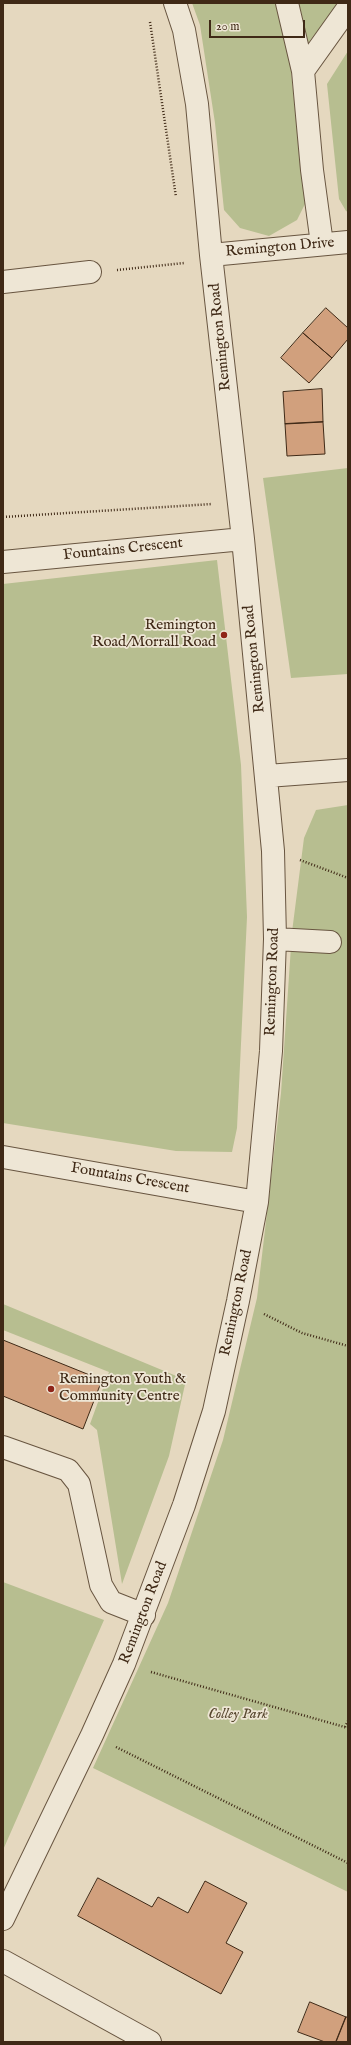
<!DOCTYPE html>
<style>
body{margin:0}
#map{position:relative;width:351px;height:2045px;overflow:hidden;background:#e5d8bf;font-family:"IM FELL English",serif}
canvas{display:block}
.frame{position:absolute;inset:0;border:4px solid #3f2916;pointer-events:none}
.scale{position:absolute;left:209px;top:20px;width:96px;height:18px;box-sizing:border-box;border:2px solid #3f2916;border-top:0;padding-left:5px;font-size:12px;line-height:14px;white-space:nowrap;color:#3f2916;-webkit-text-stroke:3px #eee6d5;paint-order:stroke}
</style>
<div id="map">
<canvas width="351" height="2045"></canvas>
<div class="frame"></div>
<div class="scale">20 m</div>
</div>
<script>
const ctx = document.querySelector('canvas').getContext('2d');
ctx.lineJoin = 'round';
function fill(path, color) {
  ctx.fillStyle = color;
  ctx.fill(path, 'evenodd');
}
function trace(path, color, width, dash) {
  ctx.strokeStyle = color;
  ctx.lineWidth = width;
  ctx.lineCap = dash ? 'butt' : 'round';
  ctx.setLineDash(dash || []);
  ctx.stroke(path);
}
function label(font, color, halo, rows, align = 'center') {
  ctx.font = font + ' "IM FELL English",serif';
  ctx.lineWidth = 3.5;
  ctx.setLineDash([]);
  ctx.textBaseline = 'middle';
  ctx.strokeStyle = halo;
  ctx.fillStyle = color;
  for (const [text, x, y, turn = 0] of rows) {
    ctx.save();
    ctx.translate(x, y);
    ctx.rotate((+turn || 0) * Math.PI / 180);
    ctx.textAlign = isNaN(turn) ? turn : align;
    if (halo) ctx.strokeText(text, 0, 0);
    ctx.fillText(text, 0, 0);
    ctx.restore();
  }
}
fill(new Path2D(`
 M192,3H277L289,53L305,204L297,220L269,236L240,228L224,210L215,123L200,25Z
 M299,3H339L308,43Z
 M348,51V212L346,211L339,199L327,84Z
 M348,468V674L291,678L263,478Z
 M217,560L241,765L247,917L237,1128L232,1152L176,1151L3,1123V584Z
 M348,805V1892L93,1768L168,1603L223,1440L257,1298L281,1093L292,932L304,838L316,810Z
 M3,1304L186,1380L169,1456L122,1584L97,1430L90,1424L109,1372L3,1330Z
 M3,1582L104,1620L3,1850Z`), '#b7be90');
const building = new Path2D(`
 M326,308L348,328V339L332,358L303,333Z
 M303,333L332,358L309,383L281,358Z
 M322,389L323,422L285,424L283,392Z
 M323,422L325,454L287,456L285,424Z
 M3,1340L102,1380L83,1429L3,1396Z
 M98,1878L152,1907L158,1897L188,1913L205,1881L247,1903L226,1943L243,1952L221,1994L78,1916Z
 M310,2002L346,2017L336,2042H325L298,2032Z
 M346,2017H348V2042H336Z`);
fill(building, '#d1a07d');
trace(building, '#3f2916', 1);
const minor = new Path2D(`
 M287,3L303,71L312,170L322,244
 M303,71L348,8
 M211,255L348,242
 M3,282L90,272
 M3,562L243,539
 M267,776L348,770
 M275,939L330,942
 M3,1157L257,1202
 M3,1447L68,1470L79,1484L101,1585L111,1602L144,1615
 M3,1919L92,1735L124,1664L184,1505L214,1411L238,1301L257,1202L271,1051L275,939L273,851L243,539L211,255L197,104L184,30L175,3
 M3,1961L150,2042`);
trace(minor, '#685540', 24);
trace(new Path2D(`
 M150,22L176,197
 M117,270L184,263
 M3,517L212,504
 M300,860L348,878
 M264,1314L302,1333L348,1346
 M151,1672L348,1728
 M345,1727L348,1721
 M116,1747L348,1863`), '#3f2916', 2.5, [1, 2]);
trace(minor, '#eee6d5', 22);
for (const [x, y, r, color] of [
 [224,635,4,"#8f2418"],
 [51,1389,4,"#8f2418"]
]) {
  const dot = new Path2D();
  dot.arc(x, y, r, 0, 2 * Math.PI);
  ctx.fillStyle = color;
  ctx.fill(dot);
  trace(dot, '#eee6d5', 1.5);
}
label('15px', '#3f2916', '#eee6d5', [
 ["Remington Drive",280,248,-5],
 ["Remington Road",221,337,-96],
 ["Fountains Crescent",123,550,-6],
 ["Remington Road",255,659,-96],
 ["Remington Road",273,982,-88],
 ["Fountains Crescent",130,1179,10],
 ["Remington Road",237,1303,-78],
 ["Remington Road",144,1613,-69]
]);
label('15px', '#3f2916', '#eee6d5', [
 ["Remington",216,626],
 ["Road/Morrall Road",216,643],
 ["Remington Youth &",59,1380,"left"],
 ["Community Centre",59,1397,"left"]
], 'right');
label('italic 15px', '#57472e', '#eee6d5', [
 ["Colley Park",238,1715]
]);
</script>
